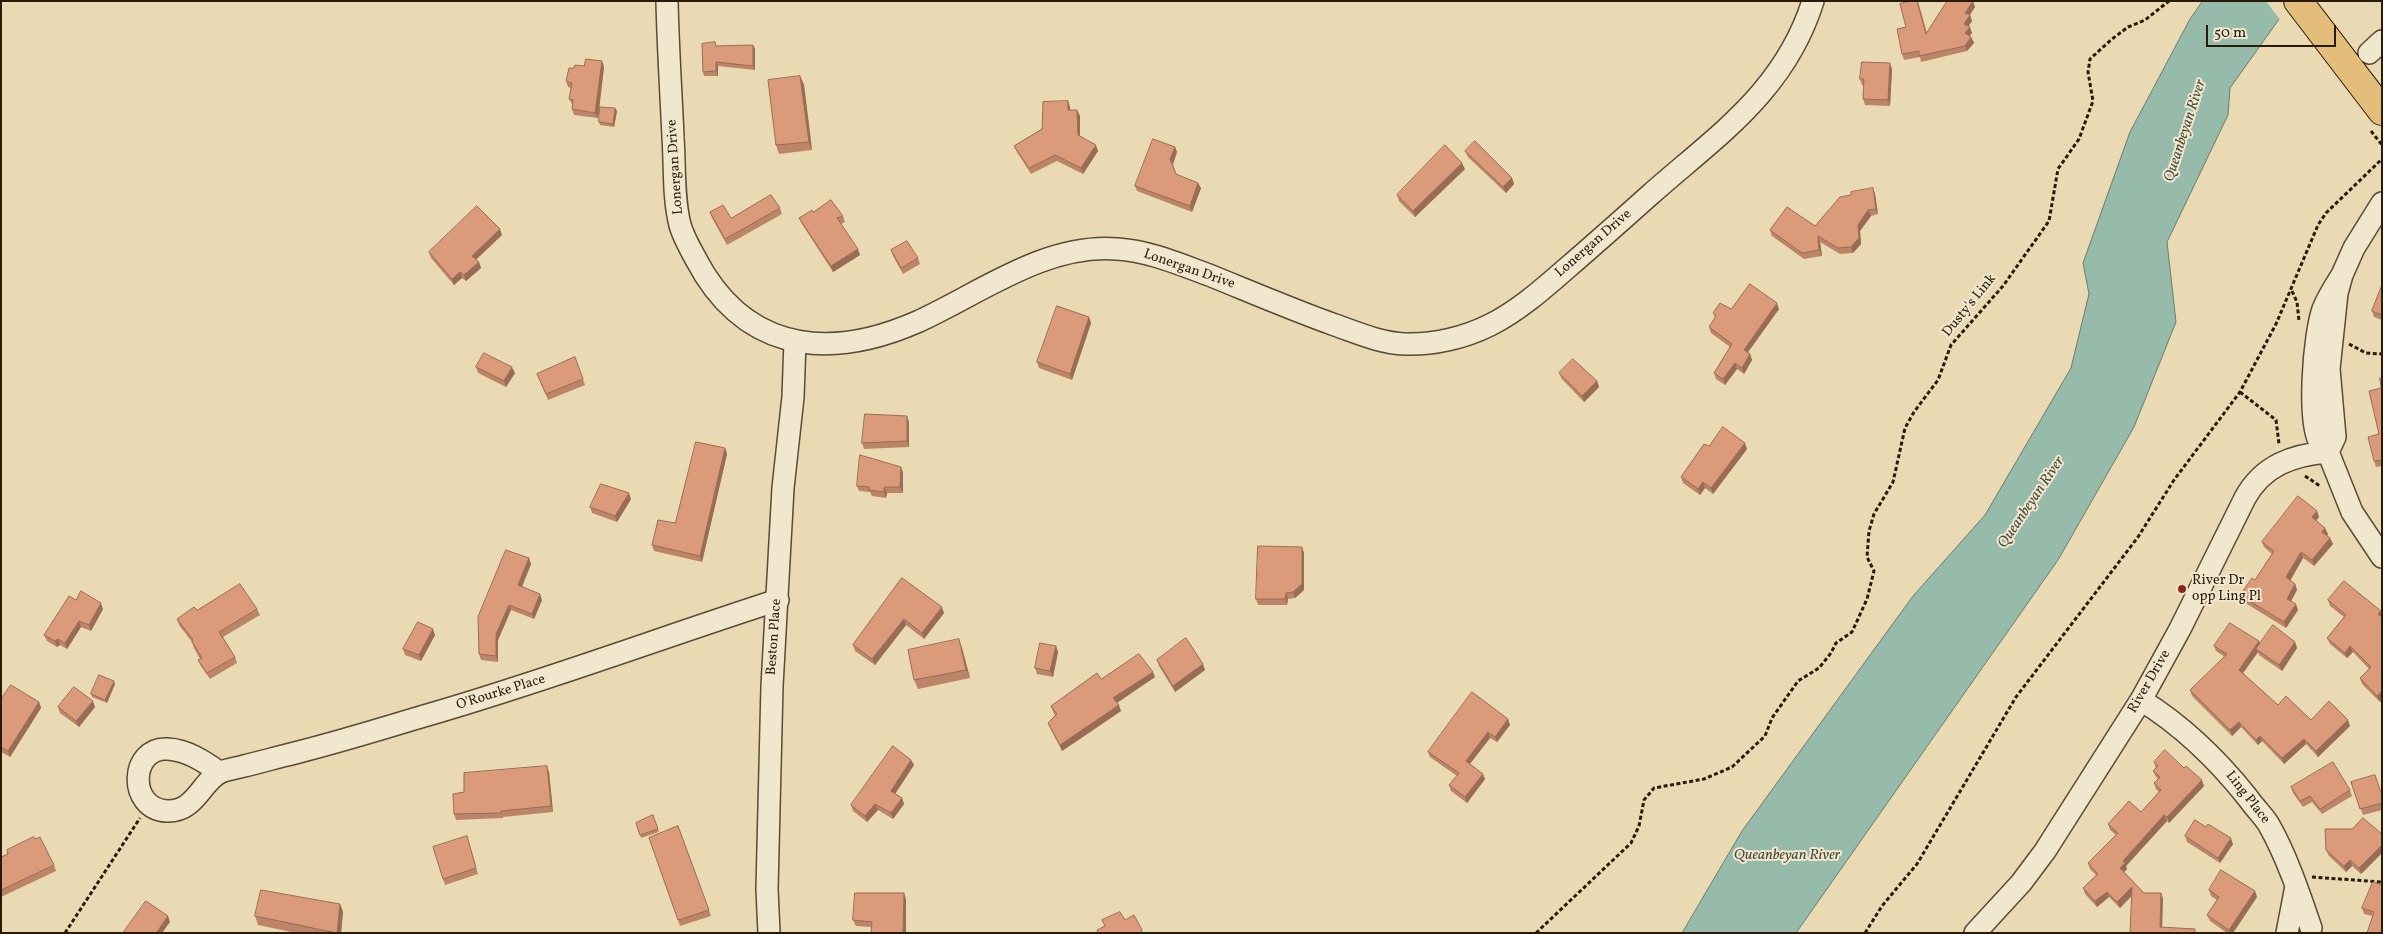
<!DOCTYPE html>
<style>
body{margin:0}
#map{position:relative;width:2383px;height:934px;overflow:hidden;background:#e9dab3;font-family:Vollkorn,serif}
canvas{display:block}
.frame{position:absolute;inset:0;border:2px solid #291b09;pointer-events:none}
.scale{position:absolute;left:2206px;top:25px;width:130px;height:22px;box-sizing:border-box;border:2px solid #291b09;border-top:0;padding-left:6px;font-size:15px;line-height:18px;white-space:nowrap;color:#291b09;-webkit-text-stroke:4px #f1e7ce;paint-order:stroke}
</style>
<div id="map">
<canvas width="2383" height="934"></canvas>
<div class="frame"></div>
<div class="scale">50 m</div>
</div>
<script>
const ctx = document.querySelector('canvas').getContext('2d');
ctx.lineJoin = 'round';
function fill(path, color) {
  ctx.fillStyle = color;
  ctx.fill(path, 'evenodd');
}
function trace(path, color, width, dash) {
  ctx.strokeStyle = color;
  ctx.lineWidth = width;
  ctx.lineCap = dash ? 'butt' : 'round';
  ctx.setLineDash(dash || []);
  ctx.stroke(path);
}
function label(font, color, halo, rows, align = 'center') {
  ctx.font = font + ' Vollkorn,serif';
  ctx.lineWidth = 4;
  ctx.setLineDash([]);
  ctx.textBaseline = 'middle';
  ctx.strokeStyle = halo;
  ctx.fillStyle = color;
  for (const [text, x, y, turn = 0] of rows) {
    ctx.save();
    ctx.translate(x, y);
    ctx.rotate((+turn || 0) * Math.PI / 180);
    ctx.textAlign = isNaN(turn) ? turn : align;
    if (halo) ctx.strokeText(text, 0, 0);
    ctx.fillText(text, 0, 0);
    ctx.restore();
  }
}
const water = new Path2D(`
 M2203,1H2292L2230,88L2228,115L2167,242L2176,322L2134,427L2058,560L1796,933H1682L1742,831L1913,596L1985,515L2071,368L2089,294L2083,263L2130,132L2190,19Z`);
fill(water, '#97bbab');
trace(water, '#6b7b6a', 1);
fill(new Path2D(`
 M2266,1H2295L2281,21Z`), '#e9dab3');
const minor = new Path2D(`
 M667,1C668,47 671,92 673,137C675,166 673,197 680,225C685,242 696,259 705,275C756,355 837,357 917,322C979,294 1045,243 1117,249C1149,251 1179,264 1209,275C1251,292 1293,310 1335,325C1358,333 1380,343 1405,344C1433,345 1464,338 1490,325C1518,311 1543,289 1567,268C1595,244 1623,219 1651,194C1688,161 1730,130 1762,92C1784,66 1803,33 1813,1
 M2369,53L2382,41
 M2342,275C2335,286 2328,297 2323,309C2314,334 2307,421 2320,443C2322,446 2326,449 2328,452L2335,437L2329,369L2337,293L2342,275L2354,248L2382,203
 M2141,700C2183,726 2217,759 2248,798C2254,807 2263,815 2269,825C2287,857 2299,893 2311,928
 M219,772C205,762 187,750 168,749C130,746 127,809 167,811C196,812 201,781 221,772C228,769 237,768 244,766C261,762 278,757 295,753C339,742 381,729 424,716C543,682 660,638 778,600
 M769,933L767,889L772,686L783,488L793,397L795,341
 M1975,933L2021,883L2045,851L2141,700L2180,629L2245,498C2263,465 2293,455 2328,452L2352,512L2382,557
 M2287,933L2296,886`);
const major = new Path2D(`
 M2298,1L2382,111`);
trace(minor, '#594b34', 24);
trace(major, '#291b09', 30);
trace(new Path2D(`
 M2371,131L2382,145
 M2292,291L2297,302L2299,321
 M2349,344L2366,353L2382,354
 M2240,392L2276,420L2279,444
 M2305,476L2320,486
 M2312,877L2382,882
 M65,933L140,818
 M1536,933L1631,843L1639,826L1644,800L1654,788L1704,779L1732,767L1765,736L1772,718L1798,681L1819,668L1831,653L1836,643L1852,632L1867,599L1874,571L1867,557L1869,531L1874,514L1893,482L1905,428L1914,412L1938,380L1951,345L2003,286L2049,221L2058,169L2079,139L2093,101L2088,72L2090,59L2112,39L2128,27L2145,20L2169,1
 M1865,933L1882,906L1917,864L2016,697L2138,537L2174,480L2240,392L2276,324L2318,225L2326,213L2382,159`), '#291b09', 3, [4, 2.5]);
trace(minor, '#f1e7ce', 21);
trace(major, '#e4bd7a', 28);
fill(new Path2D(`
 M1918,1L1927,33L1975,7L1970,15L1972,21L1968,26L1972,33L1969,36L1971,37L1974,43L1967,51L1921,62L1920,57L1904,60L1902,54L1906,27Z
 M753,45L755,49V70L718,66V76H704L703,72L717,46Z
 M602,61L604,67L598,118L574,115L572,109V104L569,99L571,88L568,87L566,81L574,68Z
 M1892,69L1890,106L1865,105L1863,99L1864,85H1862L1860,79Z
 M800,76L804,85L812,150L779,154L776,145Z
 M1068,101L1070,107V110H1077L1080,116V136L1098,151L1083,174L1057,161L1031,174L1017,152L1014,146L1042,129Z
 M615,108L617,111L614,127L600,125L599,122Z
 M1175,147L1177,152L1173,164L1176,174L1201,188L1192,212L1137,191L1135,186Z
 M1465,151L1512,178L1514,184L1506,193L1468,157Z
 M1465,169L1415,217L1399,201L1397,195Z
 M1875,194L1878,214L1871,216L1860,231L1861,244L1853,253L1840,254L1820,242L1822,256L1804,259L1772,236L1770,230L1815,226Z
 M780,208L782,214L727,245L712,218L710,212L731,218Z
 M813,212L843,216L845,222L841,224L860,255L833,272L802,224L799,218Z
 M502,235L476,260L481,268L466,281L462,278L454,285L431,258L429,252Z
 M891,250L918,258L920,264L903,274L893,256Z
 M2382,285V320L2374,317L2372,311Z
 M1731,309H1779L1748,352L1750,354L1752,360L1744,374L1737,369L1725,385L1716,379L1714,373L1730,347L1711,333L1709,327L1715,318L1713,313Z
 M1089,317L1091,323L1072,380L1039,368L1037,362Z
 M575,357L585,385L548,400L537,374Z
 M476,367L515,373L506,387L478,373Z
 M1559,373L1597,381L1599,387L1584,402L1562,379Z
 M2382,378V466L2376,467L2374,461L2379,434Z
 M909,422V447L864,449L862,443Z
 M1709,446L1747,449L1713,494L1705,488L1700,495L1683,483L1681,477Z
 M725,448L727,454L702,562L654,551L652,545L675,523Z
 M903,472V493H887L886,498L872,496L870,492L859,491L857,486Z
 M631,499L617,522L592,513L590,507Z
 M2317,511L2319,517L2316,521L2328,534L2327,535L2333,544L2314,566L2303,558L2290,580L2295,584L2297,590L2291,601L2298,610L2286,628L2242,601L2240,595L2255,580L2272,554L2264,547L2262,542Z
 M1304,553V590L1295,598L1288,599L1287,605H1258L1256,599Z
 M529,558L531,564L522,587L542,600L534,619L511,610L498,640V662L481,660L479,654Z
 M902,578L944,613L924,639L906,625L875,665L855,651L853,645Z
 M76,600L103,609L91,631L81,627L67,649L60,645L57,647L47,641L44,635Z
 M2328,600L2381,611L2382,613V700L2380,702L2362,684L2360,678L2369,669L2353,652L2347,658L2330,644L2327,638L2344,617L2330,606Z
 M257,609L260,615L223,637L235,657L237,663L210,679L201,666L198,660L200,659L194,648L192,642L179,625L177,619L197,610Z
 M435,635L421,661L405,655L403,649Z
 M2259,641L2260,643L2295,642L2297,648L2282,671L2259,655L2258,652L2243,673L2278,705L2311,720L2350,726L2318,757L2306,744L2284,764L2262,741L2258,745L2241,727L2232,736L2192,696L2190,690L2225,657L2216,651L2214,646Z
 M1056,646L1058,652L1053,677L1037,674L1035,668Z
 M962,648L970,678L918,689L914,680Z
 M1157,660L1205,670L1175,692L1159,666Z
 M1155,677L1117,703L1121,711L1062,751L1050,728L1048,723L1055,715L1053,712L1051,706L1101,679Z
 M115,684L107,703L92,697L91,694Z
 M1,699L39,702L41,708L10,757L1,752Z
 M58,707H95L79,727L60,713Z
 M1508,719L1510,725L1497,742L1490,738L1470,764L1485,779L1467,803L1451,791L1449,785L1457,776L1430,757L1428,752Z
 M911,760L914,765L895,794L902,798L904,804L893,819L878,810L867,822L853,811L851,805Z
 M2154,762L2204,786L2169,823L2167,821L2126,866L2127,869L2124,872L2144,893H2161L2163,899L2130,933L2132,896L2120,908L2109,897L2097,907L2085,894L2083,888L2096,875L2090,869L2088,863L2116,835L2110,830L2108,824L2141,812L2159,792L2156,789L2154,783L2158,779L2156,777L2153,771L2156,769Z
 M547,766L549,772L553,812L503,817V818L456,820L454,814L464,792Z
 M2351,782L2382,794V810L2363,815Z
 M2291,787L2350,790L2352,796L2322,814L2312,802L2303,807L2293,793Z
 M636,823L658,829L659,832L641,838Z
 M678,826L711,916L680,926L649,838Z
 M2382,834V853L2361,874L2352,866L2346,872L2329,856L2326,850Z
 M467,836L478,874L445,885L443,879Z
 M2185,836L2233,844L2220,863L2187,842Z
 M1,857L54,865L56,871L1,897Z
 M2382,885L2372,916L2364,914L2362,908Z
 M2209,890L2255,891L2257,897L2233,933H2227L2210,921L2207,915L2217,900L2211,896Z
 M906,899V933H871V927L856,926L853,920Z
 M340,904L343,912L341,933H296L258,925L255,916Z`), '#bc8569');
fill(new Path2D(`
 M1973,1L1975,7L1967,19L1965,13Z
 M1970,15L1972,21L1966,30L1964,24Z
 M1970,27L1972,33L1967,39L1965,33Z
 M1971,37L1974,43L1967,51L1965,46Z
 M753,45L755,49V70L753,66Z
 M602,61L604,67L598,118L595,113Z
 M716,62L718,66V76L716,71Z
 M1890,63L1892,69L1890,106L1888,100Z
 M800,76L804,85L812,150L809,142Z
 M1068,101L1070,107V116L1068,110Z
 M615,108L617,111L614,127L613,124Z
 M1077,110L1080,116V141L1078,135Z
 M1096,145L1098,151L1083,174L1081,168Z
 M1175,147L1177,152L1173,164L1170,159Z
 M1462,163L1465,169L1415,217L1413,211Z
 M1512,178L1514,184L1506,193L1503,187Z
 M1198,183L1201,188L1192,212L1190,206Z
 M1873,188L1875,194L1878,214L1876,209Z
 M1868,210L1871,216L1860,231L1861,244L1853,253L1851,247L1858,225Z
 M500,229L502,235L474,261L472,256Z
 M1818,236L1820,242L1822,256L1819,250Z
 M858,249L860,255L833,272L831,266Z
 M479,262L481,268L466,281L464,275Z
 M460,272L462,278L454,285L452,279Z
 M1777,303L1779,309L1746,355L1744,350Z
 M1089,317L1091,323L1072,380L1070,374Z
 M1750,354L1752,360L1744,374L1742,368Z
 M1735,363L1737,369L1725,385L1723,379Z
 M512,367L515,373L506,387L504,381Z
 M1597,381L1599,387L1584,402L1582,396Z
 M907,416L909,422V447L907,441Z
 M1745,443L1747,449L1713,494L1711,488Z
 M725,448L727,454L702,562L700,556Z
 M901,467L903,472V493L900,487Z
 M1703,482L1705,488L1700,495L1698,489Z
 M884,487L887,493L886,498L884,492Z
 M629,493L631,499L617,522L615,516Z
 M2317,511L2319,517L2314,523L2312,517Z
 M2325,528L2328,534L2325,538L2322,532Z
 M2330,538L2333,544L2314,566L2312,560Z
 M1302,547L1304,553V590L1295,598L1293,592Z
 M2301,552L2303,558L2289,583L2286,577Z
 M529,558L531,564L520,591L518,585Z
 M2295,584L2297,590L2289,605L2287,599Z
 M1286,593L1288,599L1287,605L1285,599Z
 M540,594L542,600L534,619L532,614Z
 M101,603L103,609L91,631L89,625Z
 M2296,604L2298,610L2286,628L2284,622Z
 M509,605L511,610L498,640V662L496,656V634Z
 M942,607L944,613L924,639L922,633Z
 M2381,611L2382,613V618L2378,614Z
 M904,619L906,625L875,665L872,659Z
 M79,621L81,627L67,649L65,643Z
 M433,629L435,635L421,661L419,655Z
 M58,639L60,645L57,647L55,641Z
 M959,639L962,648L970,678L966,670Z
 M2259,641L2261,647L2256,649L2258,652L2241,676L2239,670Z
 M2295,642L2297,648L2282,671L2279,665Z
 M1056,646L1058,652L1053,677L1050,671Z
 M2350,646L2353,652L2347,658L2345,653Z
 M1203,664L1205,670L1175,692L1173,686Z
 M1153,672L1155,677L1115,704L1113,698Z
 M114,681L115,684L107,703L105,700Z
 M2381,692L2382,700L2380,702L2377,696Z
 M93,701L95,707L79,727L76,721Z
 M39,702L41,708L10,757L8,751Z
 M1119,705L1121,711L1062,751L1060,745Z
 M1508,719L1510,725L1497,742L1495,737Z
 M2348,720L2350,726L2318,757L2316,751Z
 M2239,722L2241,727L2232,736L2230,730Z
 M1488,732L1490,738L1468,766L1466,761Z
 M2260,736L2262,741L2258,745L2256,740Z
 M2304,739L2306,744L2284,764L2282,758Z
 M911,760L914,765L893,797L891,791Z
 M547,766L549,772L553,812L551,806Z
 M1483,774L1485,779L1467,803L1465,797Z
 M2202,780L2204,786L2169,823L2167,817Z
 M902,798L904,804L893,819L891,813Z
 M875,804L878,810L867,822L865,816Z
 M2164,815L2167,821L2126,866L2127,869L2122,874L2120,868L2123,861Z
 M2231,838L2233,844L2220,863L2218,858Z
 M2382,845V853L2361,874L2359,868Z
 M2350,860L2352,866L2346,872L2344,866Z
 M2132,887L2134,893L2120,908L2117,902Z
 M2255,891L2257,897L2233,933H2230L2229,930Z
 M2107,892L2109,897L2097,907L2095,901Z
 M904,893L906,899V933H903Z
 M2161,893L2163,899L2162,933L2160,927Z
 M340,904L343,912L341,933H337Z
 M168,916L170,922L162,933H156Z`), '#996c55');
const building = new Path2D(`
 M1910,1H1917L1926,34L1947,1H1973L1965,13L1970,15L1964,24L1970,27L1965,33L1971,37L1965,46L1919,56V51L1902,54L1897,29L1906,27L1900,4Z
 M715,42L716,46L753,45V66L716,62V71L703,72L702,44Z
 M586,59L602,61L595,113L572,109L573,100L569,99L572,83L566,81L569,68H574L575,65L584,66Z
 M1862,62L1890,63L1888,100L1863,99L1864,79H1860Z
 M800,76L809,142L776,145L768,80Z
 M1068,101V110H1077L1078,135L1096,145L1081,168L1055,155L1029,168L1014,146L1042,129L1043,102Z
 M600,107L615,108L613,124L599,122Z
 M1153,139L1175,147L1170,159L1176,174L1198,183L1190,206L1135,186Z
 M1475,141L1512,178L1503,187L1465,151Z
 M1445,145L1462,163L1413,211L1397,195Z
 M1873,188L1876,209L1868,210L1858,225L1859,238L1851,247L1838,248L1818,236L1819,250L1802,253L1770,230L1787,207L1815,226L1840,197L1851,195V192Z
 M771,195L780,208L725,239L710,212L723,205L731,218Z
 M831,200L843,216L837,218L858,249L831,266L799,218L812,210L813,212Z
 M477,206L500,229L472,256L479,262L464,275L460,272L452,279L429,252Z
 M907,241L918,258L901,268L891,250Z
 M1750,284L1777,303L1744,350L1750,354L1742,368L1735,363L1723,379L1714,373L1732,344L1709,327L1716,316L1713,313L1720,303L1731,309Z
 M2382,285V315L2372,311Z
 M1057,306L1089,317L1070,374L1037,362Z
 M484,353L512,367L504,381L476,367Z
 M575,357L583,379L546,394L537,374Z
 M1573,359L1597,381L1582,396L1559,373Z
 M2380,378H2382V460L2374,461L2368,437L2379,434L2369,391L2381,388Z
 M865,414L907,416V441L862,443Z
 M1723,427L1745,443L1711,488L1703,482L1698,489L1681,477L1704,444L1709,446Z
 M696,442L725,448L700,556L652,545L658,520L675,523Z
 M860,455L901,467L900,487H884V492L869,490V487L857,486Z
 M601,484L629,493L615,516L590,507Z
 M2298,496L2317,511L2312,517L2325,528L2322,532L2330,538L2312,560L2301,552L2286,577L2295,584L2287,599L2296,604L2284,622L2240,595L2252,578L2255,580L2274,551L2262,542Z
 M1258,546L1302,547V584L1293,592L1286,593L1285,599H1256Z
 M506,550L529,558L518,585L540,594L532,614L509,605L496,634V656L479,654L478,617Z
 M902,578L942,607L922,633L904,619L872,659L853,645Z
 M2344,581L2381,611L2378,614L2382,617V693L2381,692L2377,696L2360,678L2371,667L2350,646L2345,653L2327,638L2346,615L2328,600Z
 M240,584L257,609L219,632L235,657L207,673L198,660L202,658L192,642L193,640L177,619L194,607L197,610Z
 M81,591L101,603L89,625L79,621L65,643L58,639L55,641L44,635L69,596L76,600Z
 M418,622L433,629L419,655L403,649Z
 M2230,623L2259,641L2239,670L2278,705L2286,696L2311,720L2329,701L2348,720L2316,751L2304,739L2282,758L2260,736L2256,740L2239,722L2230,730L2190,690L2227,654L2214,646Z
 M2273,625L2295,642L2279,665L2256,649Z
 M1186,638L1203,664L1173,686L1157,660Z
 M959,639L966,670L914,680L908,650Z
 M1040,643L1056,646L1050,671L1035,668Z
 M1139,654L1153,672L1113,698L1119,705L1060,745L1048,723L1057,714L1051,706L1097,673L1101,679Z
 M99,675L114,681L105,700L91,694Z
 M11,685L39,702L8,751L1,747V699Z
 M74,687L93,701L76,721L58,707Z
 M1472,692L1508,719L1495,737L1488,732L1466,761L1483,774L1465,797L1449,785L1459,773L1428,752Z
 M893,746L911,760L891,791L902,798L891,813L875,804L865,816L851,805Z
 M2165,750L2184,768L2186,766L2202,780L2167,817L2164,815L2123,861L2125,863L2120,868L2144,893H2161L2160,927L2195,929V933H2130L2132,887L2117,902L2107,892L2095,901L2083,888L2098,874L2088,863L2118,833L2108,824L2129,801L2141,812L2161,790L2154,783L2160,777L2153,771L2158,766L2154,762Z
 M2333,762L2350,790L2320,809L2310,796L2300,801L2291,787Z
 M547,766L551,806L501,811V813L454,814L453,794L464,792V773Z
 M2375,775L2382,795V803L2360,809L2351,782Z
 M653,815L658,829L640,835L636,823Z
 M2363,818L2382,834V845L2359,868L2350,860L2344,866L2326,850L2325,829H2352Z
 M2195,820L2206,827L2208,824L2231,838L2218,858L2185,836Z
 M678,826L709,910L678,920L649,838Z
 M467,836L476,868L443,879L433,847Z
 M34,837L35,839L40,837L54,865L1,890V857L8,854L7,850Z
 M2221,870L2255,891L2229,930L2207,915L2219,897L2209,890Z
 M2373,882L2382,885V933H2367L2374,912L2362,908Z
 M261,890L340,904L337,933L255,916Z
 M855,893H904L903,933H871L872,922L853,920Z
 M146,901L168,916L156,933H123Z
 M1120,912L1125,920L1134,915L1142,930L1141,933H1098L1097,930L1105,926L1102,920Z`);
fill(building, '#db9b7a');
trace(building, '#996c55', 1);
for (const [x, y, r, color] of [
 [2182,589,5,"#8f2418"]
]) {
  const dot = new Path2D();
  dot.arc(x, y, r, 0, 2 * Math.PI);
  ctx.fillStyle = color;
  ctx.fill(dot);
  trace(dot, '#f1e7ce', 2);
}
label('14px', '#291b09', '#f1e7ce', [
 ["Lonergan Drive",676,167,-94],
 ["Lonergan Drive",1594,244,-41],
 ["Lonergan Drive",1189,270,19],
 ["Dusty's Link",1970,306,-51],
 ["Beston Place",775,637,-86],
 ["River Drive",2150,682,-60],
 ["O'Rourke Place",501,693,-17],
 ["Ling Place",2247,798,52]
]);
label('14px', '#291b09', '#f1e7ce', [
 ["River Dr",2192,581],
 ["opp Ling Pl",2192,597]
], 'left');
label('italic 15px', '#4a4b3a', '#f1e7ce', [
 ["Queanbeyan River",2186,131,-72],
 ["Queanbeyan River",2032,503,-56],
 ["Queanbeyan River",1787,856]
]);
</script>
